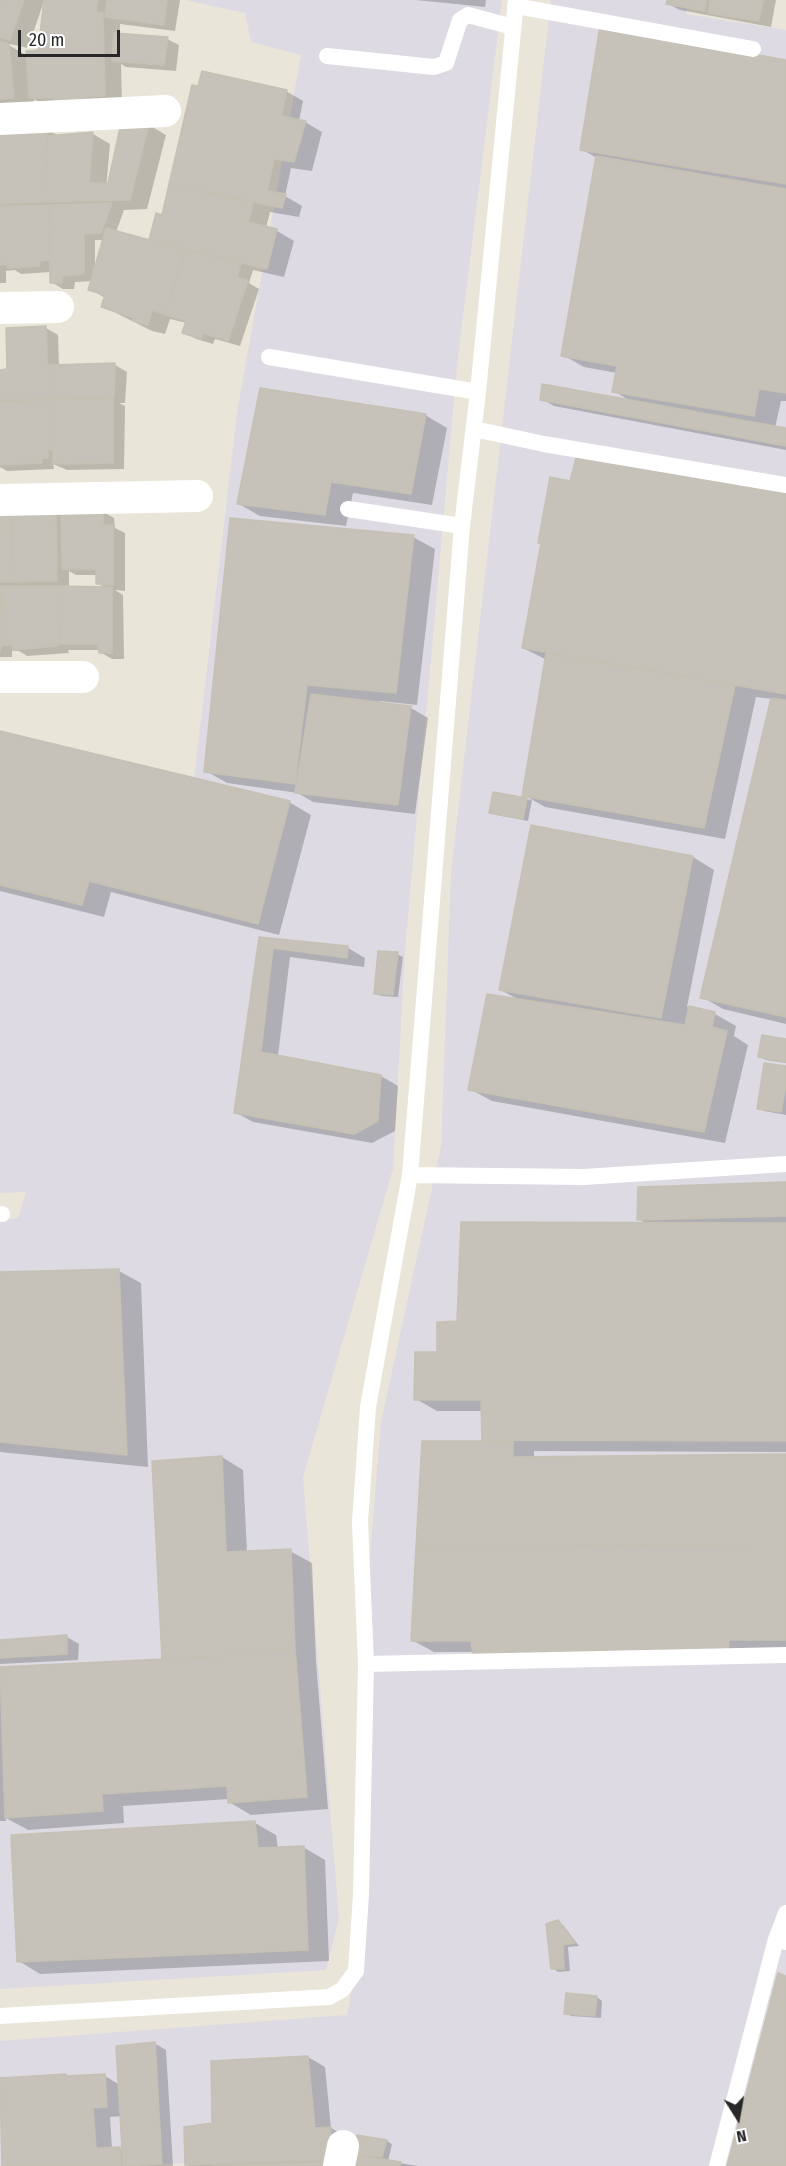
<!DOCTYPE html>
<style>
body{margin:0}
#map{position:relative;width:786px;height:2166px;overflow:hidden;background:#eae5d9;font-family:"Fira Sans Condensed",sans-serif}
canvas{display:block}
.north{position:absolute;left:708px;top:2088px;width:60px;height:60px;-webkit-text-stroke:4px #fff;paint-order:stroke;rotate:169deg;font-size:16px;font-weight:700;line-height:24px;text-align:center;color:#282828}
.north::after{content:'';display:block;margin:auto;width:21px;height:27px;background:#282828;clip-path:polygon(50% 0,100% 100%,50% 72%,0 100%)}
.scale{position:absolute;left:18px;top:30px;width:102px;height:27px;box-sizing:border-box;border:3px solid #282828;border-top:0;padding-left:8px;font-size:18px;line-height:21px;white-space:nowrap;color:#282828;-webkit-text-stroke:4px #fff;paint-order:stroke}
</style>
<div id="map">
<canvas width="786" height="2166"></canvas>
<div class="north">N</div>
<div class="scale">20 m</div>
</div>
<script>
const ctx = document.querySelector('canvas').getContext('2d');
ctx.lineJoin = 'round';
function fill(path, color) {
  ctx.fillStyle = color;
  ctx.fill(path, 'evenodd');
}
function trace(path, color, width, dash) {
  ctx.strokeStyle = color;
  ctx.lineWidth = width;
  ctx.lineCap = dash ? 'butt' : 'round';
  ctx.setLineDash(dash || []);
  ctx.stroke(path);
}
fill(new Path2D(`
 M185,0H502L457,366L405,951L393,1169L303,1477L339,1918L326,1970L0,1989V1220L18,1218L26,1192L0,1193V734L194,779L237,413L301,55L251,42L245,13Z
 M551,0H689L686,14L786,30V2166H352L312,2159L101,2166H0V2041L347,2015L367,1899L360,1676L381,1422L441,1147L451,873Z`), '#dddae3');
fill(new Path2D(`
 M0,0H180L175,31L120,24V35L167,39L179,45L176,71L126,67L121,64L122,105L48,108L34,99L35,110L0,111ZM43,4L39,52L28,56L5,43L28,48Z
 M416,0H486L485,7Z
 M669,0H776L771,27L680,10L668,4Z
 M786,62V401H781L775,428L786,430V450L554,406L542,399L632,402L614,391L617,373L584,367L563,355L597,158L581,149Z
 M194,87L286,91L303,101L299,121L305,122L322,132L312,171L291,168L285,196L302,206L299,217L270,212L266,228L277,231L294,241L284,277L253,270L249,283L259,289L240,346L215,339L213,344L196,339L184,332L187,323L170,319L165,334L152,331L102,306L105,298L90,289L92,281L75,282L74,289H63L51,282V272L21,274L15,270L6,271V283H0V132L47,129L60,137L93,134L110,144L106,189L149,125L166,135L147,209L124,210L116,232L150,242L163,216ZM95,240H105L95,268Z
 M46,328L58,335L59,366L115,365L127,372L125,403H119L125,406L124,469L67,470L53,464L54,469L7,471L0,467V371H8Z
 M425,415L447,428L432,505L353,493L346,526L260,516L239,504Z
 M571,483L758,491L786,488V1024L723,1009L702,997L772,699L756,697L725,839L545,807L524,795L547,660L523,648Z
 M0,510L102,511L114,518L115,528L125,533V591L115,590L123,595L124,659H112L100,652V650H68L69,653L27,656L19,651H12V657H0ZM69,571L76,575H97V583L106,588H69Z
 M413,537L435,549L417,705L380,701V704L411,708L428,718L415,814L313,802L298,793L227,783L206,771Z
 M0,733L289,802L311,815L279,935L111,892L104,917L0,891Z
 M494,794L532,800L528,821L497,815L491,812Z
 M532,826L693,857L714,870L687,1007L715,1014L736,1026L734,1036L748,1045L725,1143L492,1101L470,1089L519,1000L501,990Z
 M260,939L348,948L365,958L364,967L290,957L278,1056L381,1076L398,1086L395,1131L372,1143L253,1122L235,1112Z
 M397,954L403,957L398,997L381,996L375,993Z
 M786,1041V1063L766,1060L760,1057Z
 M786,1068V1115L764,1111L759,1108Z
 M786,1183V1452L534,1451V1458L786,1455V1651L434,1652L412,1640L489,1442L483,1439L482,1411H437L416,1399L438,1354L458,1323L647,1224L639,1219Z
 M119,1271L141,1283L148,1467L0,1452V1274Z
 M222,1457L243,1470L247,1552L290,1551L312,1563L316,1661L328,1809L251,1815L229,1802V1799L123,1806L124,1823L28,1830L6,1818V1821H0V1669L163,1661L154,1462Z
 M67,1637L79,1644L78,1660L0,1664V1641Z
 M255,1823L276,1835L278,1848L303,1847L325,1860L329,1961L40,1974L19,1961Z
 M558,1922L563,1925L579,1946L568,1947L570,1971L558,1972L553,1968Z
 M597,1997L602,2001L601,2018L571,2016L566,2013Z
 M154,2043L166,2050L173,2166H3L0,2079L66,2075L69,2078L105,2076L120,2085ZM122,2116L124,2151L119,2149H112L110,2117Z
 M308,2057L325,2067L331,2128L348,2138V2155L361,2157L354,2153L387,2141L392,2144L388,2161L418,2166H189L186,2164L214,2124Z`), '#0003');
const building = new Path2D(`
 M0,0H24L10,40L0,37Z
 M44,0H98L96,12L103,13L105,96L87,97V104L55,105L54,98H29L26,51L38,50Z
 M107,0H167L164,25L105,17Z
 M667,0H706L705,11L666,4Z
 M710,0H763L759,21L708,13Z
 M600,26L786,60V184L580,150Z
 M114,33L168,37L164,65L112,61Z
 M0,41L9,44L14,98L0,99Z
 M202,71L287,90L281,116L306,121L294,162L274,159L267,191L286,194L282,208L169,184L192,85L198,86Z
 M121,123H149L130,200L48,202L47,136L93,132L89,183H108Z
 M47,128L48,202L0,204V131Z
 M596,156L786,189V393L759,389L754,416L612,392L617,366L561,356Z
 M169,184L253,203L248,222L277,229L267,269L149,240L156,213L162,215Z
 M112,203L101,233L84,234V274L63,276L62,283H50L49,205Z
 M49,205V260L40,261L39,266L8,268L7,264L0,265V206Z
 M106,228L186,250L164,314L152,310L148,325L133,321L134,318L101,307L105,295L88,290Z
 M186,250L241,263L237,277L248,280L228,341L203,333L201,339L182,333L186,321L164,314Z
 M46,326L49,399L0,400V370L7,369L6,328Z
 M115,363L114,397L49,399L48,365Z
 M542,384L786,428V446L540,400Z
 M260,388L426,414L411,494L331,482L325,515L237,504Z
 M113,398V463L53,464V400Z
 M53,400V450H48V458H42V463L0,465V402Z
 M577,454L757,489L758,482L786,486V694L522,648L541,543H538L550,477L570,481Z
 M12,502L56,507L57,581L11,582Z
 M103,509V525H113V585L96,584V569H62L61,512Z
 M11,510V582H0V511Z
 M230,518L414,535L396,693L307,685L295,784L204,772Z
 M0,586H2L4,645H1L0,651Z
 M2,586H58L60,644H57V646L13,650V645H4Z
 M58,586L112,587V653H99L98,644H60Z
 M547,652L735,685L546,653Z
 M546,653L735,685L704,828L522,796Z
 M311,694L411,706L398,805L295,793Z
 M771,698L786,700V1017L700,998Z
 M0,731L290,801L258,924L89,881L82,905L0,885Z
 M493,792L527,798L523,819L489,813Z
 M531,825L693,856L661,1018L499,990Z
 M259,937L348,946L347,958L273,948L261,1052L381,1075L378,1121L354,1134L234,1113Z
 M378,951L398,952L393,995L374,994Z
 M487,994L685,1025L689,1006L715,1012L712,1027L727,1031L704,1132L468,1090Z
 M762,1035L786,1039V1062L758,1057Z
 M764,1063L786,1066V1085L781,1112L757,1109Z
 M786,1182V1216L637,1220L638,1187Z
 M461,1222L786,1223V1441L482,1440L481,1400H414L415,1352H437V1322L457,1321Z
 M119,1269L127,1455L0,1442V1272Z
 M422,1441H513V1457L786,1454V1544L416,1547Z
 M222,1456L226,1552L291,1549L295,1648L246,1651V1655L162,1659L152,1461Z
 M786,1544V1640H729L728,1652L473,1655L471,1641H411L416,1547Z
 M67,1635V1654L0,1658V1640Z
 M295,1648L307,1797L228,1803L227,1786L102,1794L103,1811L5,1818L0,1667L246,1655V1651Z
 M255,1821L258,1848L304,1846L308,1950L17,1962L11,1835Z
 M558,1920L575,1943L563,1945L564,1969H551L546,1924Z
 M778,1973L786,1976V2166H727Z
 M566,1993L597,1996L595,2016L564,2014Z
 M155,2042L162,2164L123,2166L116,2046Z
 M308,2056L315,2128L331,2127V2160L185,2165L184,2127L212,2123L211,2061Z
 M66,2074V2076L105,2074L107,2107L93,2108L96,2148L120,2147L121,2166H2L0,2078Z
 M357,2135L387,2140L382,2157L353,2153Z
 M344,2153L401,2162L400,2166H342Z
 M334,2162L333,2166H213Z`);
fill(building, '#c6c1b9');
trace(building, '#c5c1b3', 1.5);
trace(new Path2D(`
 M515,6L753,49
 M327,56L434,67L446,63L460,20L468,15L513,27
 M269,357L478,392
 M474,429L544,444L786,485
 M348,509L462,526
 M410,1175L584,1177L786,1164
 M0,1214H2
 M366,1664L786,1655
 M776,1939L786,1913
 M0,2016L329,1997L342,1990L356,1971L361,1894L366,1664L360,1522L368,1407L410,1175L462,526L478,392L516,0
 M717,2166L776,1939L786,1942`), '#fff', 16);
trace(new Path2D(`
 M0,119L165,111
 M0,308L58,307
 M0,500L197,496
 M0,677H83
 M339,2166L343,2146`), '#fff', 32);
</script>
